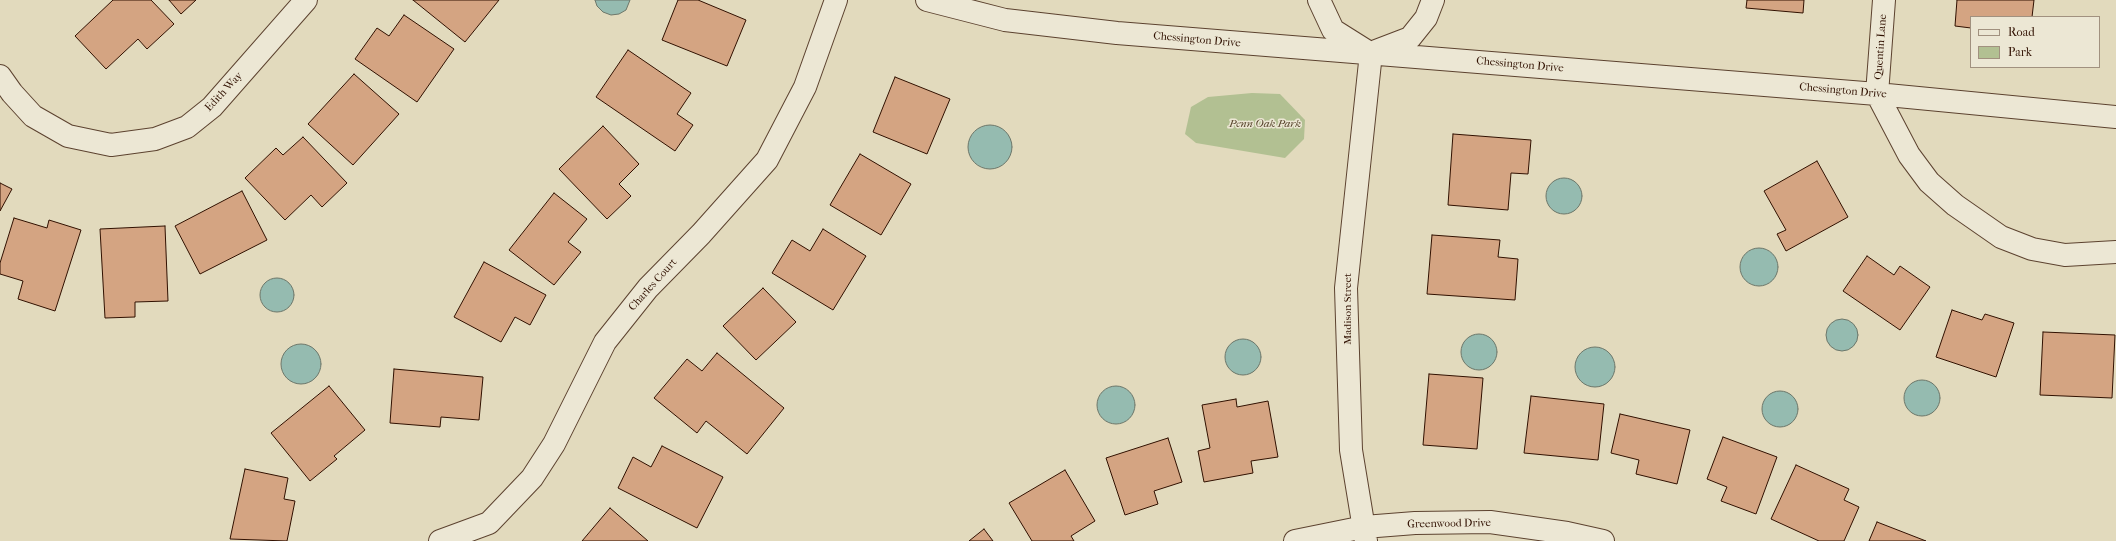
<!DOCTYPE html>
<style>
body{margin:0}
#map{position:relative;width:2116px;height:541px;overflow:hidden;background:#e2dabd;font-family:"IM FELL French Canon",serif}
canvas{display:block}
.legend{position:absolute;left:1970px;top:16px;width:130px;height:52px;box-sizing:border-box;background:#ece7d4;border:1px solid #a1917f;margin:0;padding:5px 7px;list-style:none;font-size:12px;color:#301000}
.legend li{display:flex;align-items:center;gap:8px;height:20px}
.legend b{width:20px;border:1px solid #a1917f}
</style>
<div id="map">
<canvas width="2116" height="541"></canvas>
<ul class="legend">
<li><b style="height:5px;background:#ece7d4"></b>Road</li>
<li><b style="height:11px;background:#b2c092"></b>Park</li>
</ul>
</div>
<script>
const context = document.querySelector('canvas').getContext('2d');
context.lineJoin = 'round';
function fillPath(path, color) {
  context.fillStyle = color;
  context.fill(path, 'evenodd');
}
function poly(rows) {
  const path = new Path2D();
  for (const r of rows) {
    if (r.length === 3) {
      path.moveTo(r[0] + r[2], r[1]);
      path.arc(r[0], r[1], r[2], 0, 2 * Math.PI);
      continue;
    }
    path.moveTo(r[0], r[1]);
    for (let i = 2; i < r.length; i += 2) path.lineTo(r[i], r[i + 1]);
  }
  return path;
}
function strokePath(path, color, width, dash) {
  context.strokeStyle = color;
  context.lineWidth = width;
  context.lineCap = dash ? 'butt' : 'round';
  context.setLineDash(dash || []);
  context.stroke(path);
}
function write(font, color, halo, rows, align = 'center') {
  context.font = font + ' "IM FELL French Canon",serif';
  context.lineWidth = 3;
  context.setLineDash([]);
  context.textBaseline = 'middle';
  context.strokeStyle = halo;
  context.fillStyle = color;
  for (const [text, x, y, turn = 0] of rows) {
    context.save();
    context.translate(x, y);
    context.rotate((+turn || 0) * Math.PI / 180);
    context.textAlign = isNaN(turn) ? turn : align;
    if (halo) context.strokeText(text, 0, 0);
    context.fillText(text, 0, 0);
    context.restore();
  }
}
fillPath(poly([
 [1252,93,1280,94,1305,120,1304,139,1285,158,1196,143,1185,134,1191,107,1208,97]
]), '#b2c092');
const water = poly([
 [595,0,630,0,626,10,619,14,611,15,603,12,597,6,595,0],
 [990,147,22],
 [1564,196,18],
 [1759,267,19],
 [277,295,17],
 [1842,335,16],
 [1479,352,18],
 [1243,357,18],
 [301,364,20],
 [1595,367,20],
 [1922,398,18],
 [1116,405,19],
 [1780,409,18]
]);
fillPath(water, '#95bbb0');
strokePath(water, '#6d776a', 1);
const building = poly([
 [113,0,151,0,174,24,147,49,138,39,106,69,75,36,113,0],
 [169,0,196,0,181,14,169,0],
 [413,0,499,0,465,42,413,0],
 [678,0,698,0,746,20,727,66,662,40,678,0],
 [1747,0,1804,0,1803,13,1746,8,1747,0],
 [1957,0,2034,0,2032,17,1971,17,1971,28,1955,26,1957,0],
 [404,15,454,49,417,102,355,59,377,28,389,36,404,15],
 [628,50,691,93,677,114,693,125,675,151,596,97,628,50],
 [354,74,399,114,353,165,308,124,354,74],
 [895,77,950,99,927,154,873,132,895,77],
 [603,126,639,164,619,184,631,196,607,219,559,169,603,126],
 [1453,134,1531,140,1528,174,1511,173,1508,210,1448,205,1453,134],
 [303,137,347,183,322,207,311,195,285,220,245,178,276,148,283,155,303,137],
 [860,154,911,184,881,235,830,205,860,154],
 [1817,161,1848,217,1786,251,1777,234,1786,230,1764,191,1817,161],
 [0,183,12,189,0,211,0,183],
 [242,191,267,240,200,274,175,226,242,191],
 [554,193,587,219,568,242,581,252,554,285,509,250,554,193],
 [14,218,47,228,49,220,81,230,55,311,18,299,23,281,0,274,0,263,14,218],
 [165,226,168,301,135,302,135,317,105,318,100,229,165,226],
 [823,229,866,256,833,310,772,273,792,240,810,251,823,229],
 [1432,235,1500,240,1498,257,1518,259,1515,300,1427,294,1432,235],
 [1867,256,1894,275,1900,266,1930,287,1900,330,1843,291,1867,256],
 [484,262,546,295,530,325,515,317,501,342,454,317,484,262],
 [763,288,796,322,756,360,723,326,763,288],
 [1952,310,1982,320,1985,314,2014,323,1996,377,1936,357,1952,310],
 [2043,332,2115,335,2112,398,2040,395,2043,332],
 [717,353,784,408,747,454,706,421,697,433,654,398,687,359,702,371,717,353],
 [394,369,483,377,479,420,441,417,440,427,390,423,394,369],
 [1429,374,1483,378,1477,449,1423,445,1429,374],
 [329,386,365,430,334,456,337,459,310,481,271,433,329,386],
 [1531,396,1604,404,1598,460,1524,453,1531,396],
 [1236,399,1237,407,1268,401,1278,457,1251,461,1253,473,1204,482,1198,451,1210,448,1202,405,1236,399],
 [1620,414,1690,430,1677,484,1636,474,1639,460,1611,453,1620,414],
 [1723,437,1777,457,1756,514,1721,501,1727,487,1707,479,1723,437],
 [1168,438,1182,482,1154,491,1158,504,1125,515,1106,458,1168,438],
 [662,446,723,477,697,528,618,488,633,457,651,467,662,446],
 [1796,465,1849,489,1844,500,1859,507,1844,541,1819,541,1771,519,1796,465],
 [245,469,288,478,284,499,295,501,287,541,230,539,245,469],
 [1065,470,1095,521,1071,536,1074,541,1032,541,1009,503,1065,470],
 [610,508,648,541,582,541,610,508],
 [1877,522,1926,541,1869,541,1877,522],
 [984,529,993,541,969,541,984,529]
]);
fillPath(building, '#d4a482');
strokePath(building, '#301000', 1);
const minor = poly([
 [927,0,1005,20,1117,33,1877,94,2116,117],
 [1319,0,1333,30,1368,52],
 [1884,0,1877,94,1909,155,1929,182,1955,205,2001,237,2032,249,2065,255,2116,252],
 [1376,51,1410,38,1426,18,1433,0],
 [0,76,12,93,33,116,68,136,111,145,155,139,187,127,212,107,306,0],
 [440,541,489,523,532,478,554,444,605,342,648,288,701,234,767,160,805,87,836,0],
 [1295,541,1364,527,1415,523,1490,522,1567,533,1603,541],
 [1366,541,1351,450,1346,288,1371,53]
]);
strokePath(minor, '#5c422f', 24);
strokePath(minor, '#ece7d4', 22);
write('11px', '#301000', '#ece7d4', [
 ["Chessington Drive",1197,40,5],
 ["Quentin Lane",1881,47,-86],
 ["Chessington Drive",1520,65,5],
 ["Chessington Drive",1843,91,5],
 ["Edith Way",224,92,-47],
 ["Charles Court",653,285,-48],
 ["Madison Street",1348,309,-90],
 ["Greenwood Drive",1449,524,-1]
]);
write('italic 11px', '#57452c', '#ece7d4', [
 ["Penn Oak Park",1265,124]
]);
</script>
